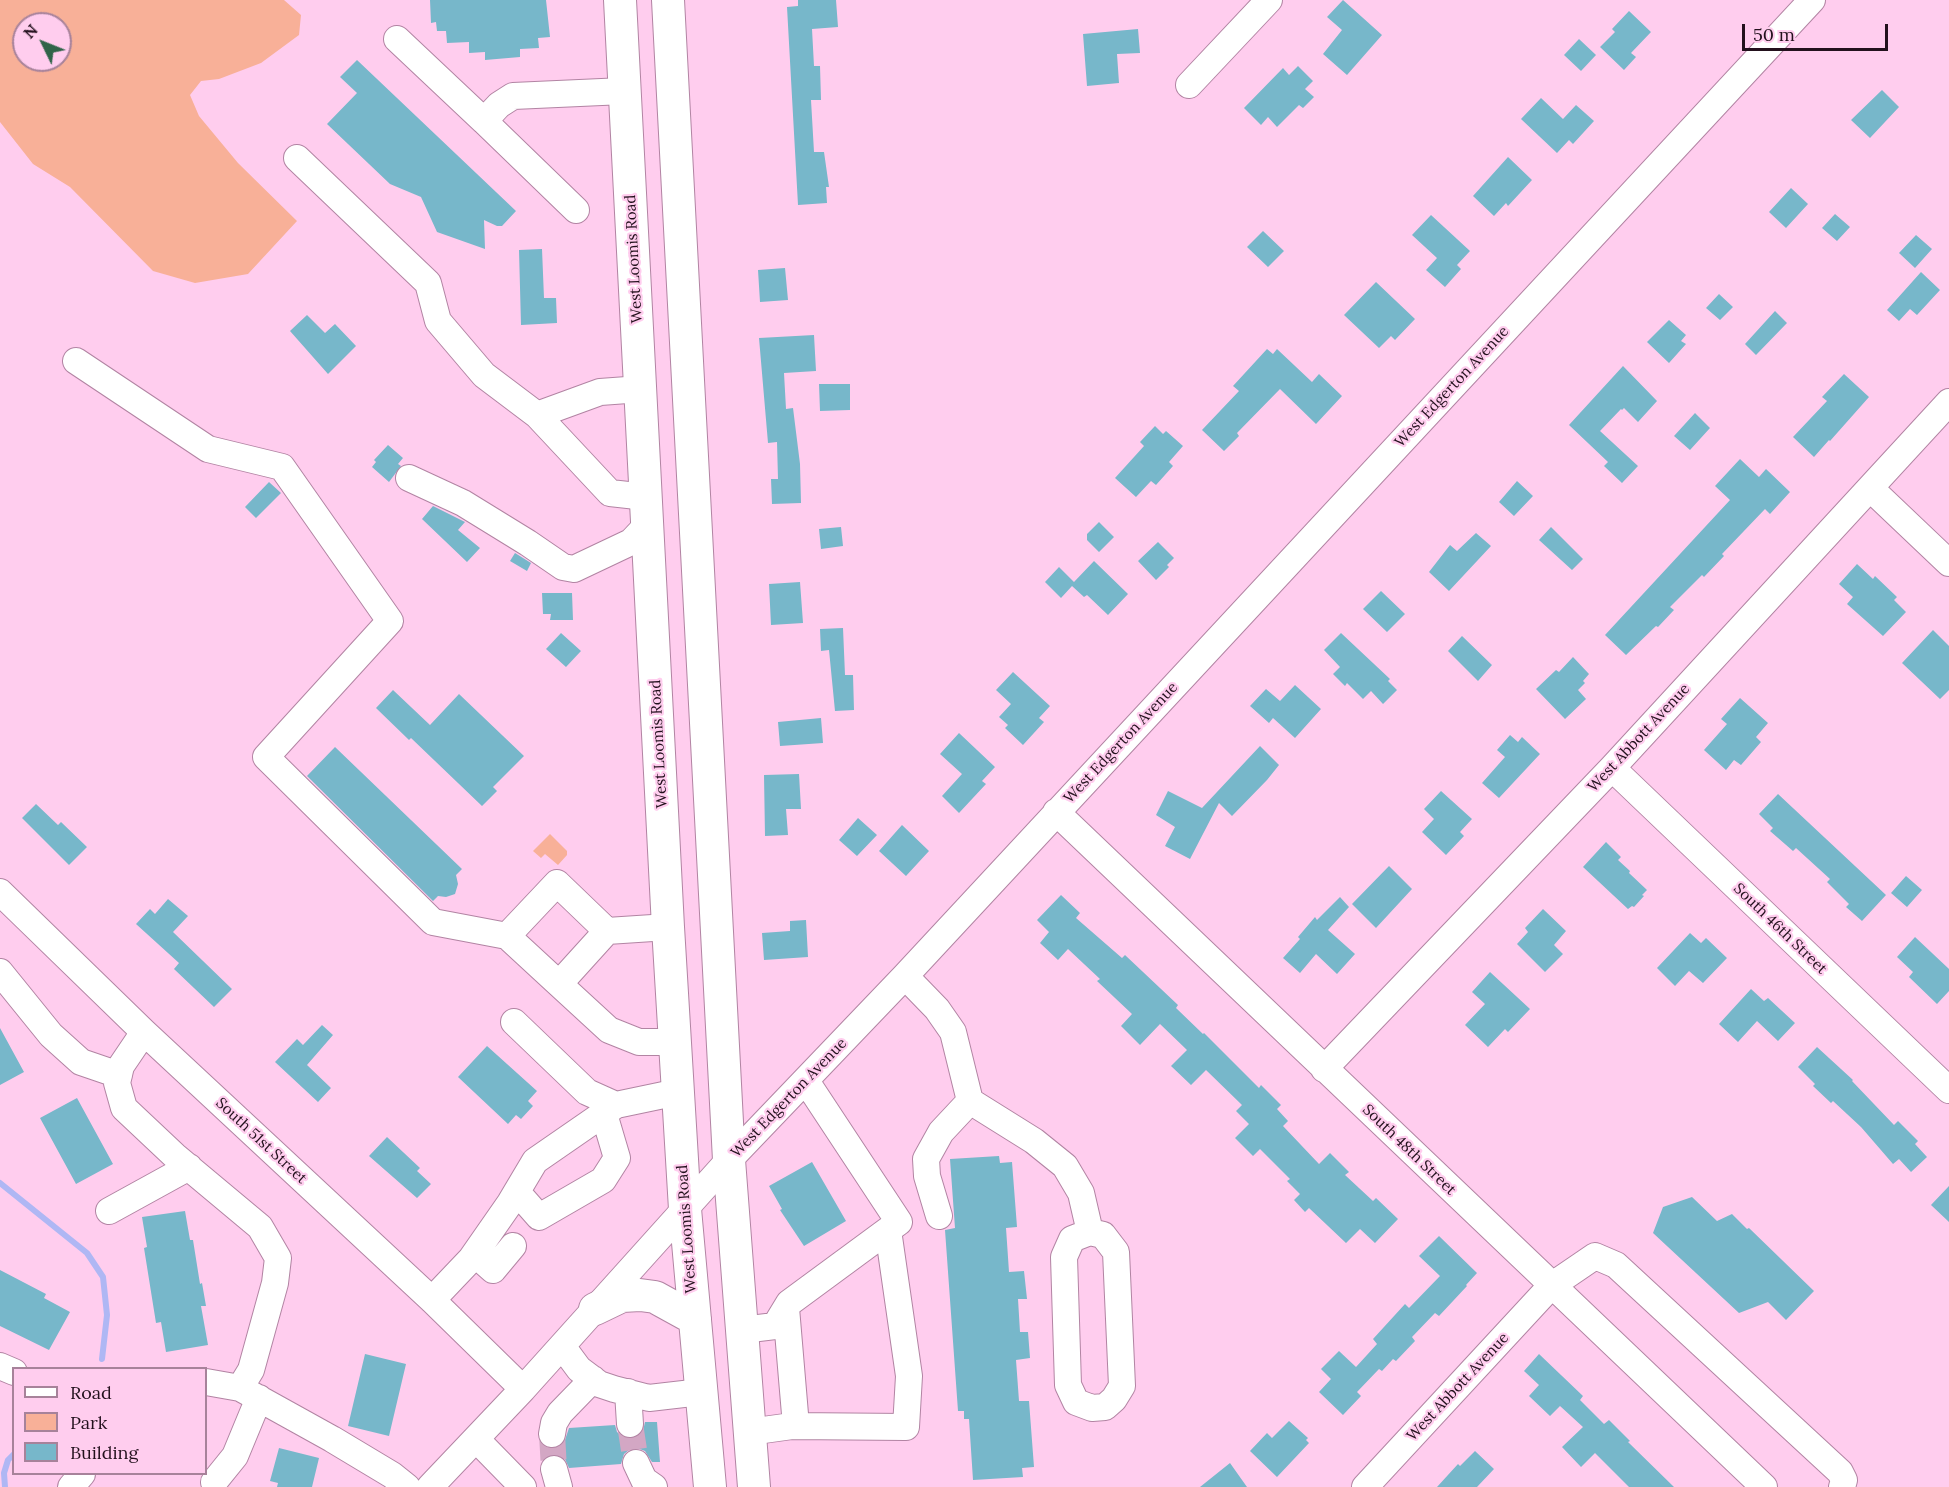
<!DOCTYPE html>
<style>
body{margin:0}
#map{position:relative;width:1949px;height:1487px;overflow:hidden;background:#ffcdee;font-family:Lora,serif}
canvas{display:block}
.legend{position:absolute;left:12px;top:1367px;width:195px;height:108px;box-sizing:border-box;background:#ffcdee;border:2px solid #a7829a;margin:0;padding:8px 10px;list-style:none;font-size:18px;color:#23111d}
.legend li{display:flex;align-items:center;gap:12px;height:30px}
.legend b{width:30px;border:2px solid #a7829a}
.north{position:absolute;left:12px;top:12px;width:60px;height:60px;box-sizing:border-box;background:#ffcdee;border:2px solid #a7829a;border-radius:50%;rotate:313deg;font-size:16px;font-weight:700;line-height:24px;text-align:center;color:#23111d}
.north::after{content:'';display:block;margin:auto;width:21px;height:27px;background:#306449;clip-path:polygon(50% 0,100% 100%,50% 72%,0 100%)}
.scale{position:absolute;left:1742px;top:24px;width:146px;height:27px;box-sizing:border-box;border:3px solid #23111d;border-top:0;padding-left:8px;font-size:18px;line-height:21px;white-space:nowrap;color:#23111d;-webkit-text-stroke:4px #ffcdee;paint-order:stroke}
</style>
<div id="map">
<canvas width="1949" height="1487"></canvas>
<ul class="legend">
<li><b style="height:8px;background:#fff"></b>Road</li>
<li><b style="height:16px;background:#f8b098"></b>Park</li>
<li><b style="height:16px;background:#77b7ca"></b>Building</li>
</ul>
<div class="north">N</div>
<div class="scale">50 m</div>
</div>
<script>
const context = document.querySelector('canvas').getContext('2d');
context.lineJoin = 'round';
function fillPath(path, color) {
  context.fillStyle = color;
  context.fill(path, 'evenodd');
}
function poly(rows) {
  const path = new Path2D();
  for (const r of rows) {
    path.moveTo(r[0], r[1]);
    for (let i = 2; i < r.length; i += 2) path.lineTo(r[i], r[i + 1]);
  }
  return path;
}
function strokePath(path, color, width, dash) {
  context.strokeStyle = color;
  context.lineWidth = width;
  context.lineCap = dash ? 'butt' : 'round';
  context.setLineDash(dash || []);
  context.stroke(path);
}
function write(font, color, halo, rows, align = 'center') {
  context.font = font + ' Lora,serif';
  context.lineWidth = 4.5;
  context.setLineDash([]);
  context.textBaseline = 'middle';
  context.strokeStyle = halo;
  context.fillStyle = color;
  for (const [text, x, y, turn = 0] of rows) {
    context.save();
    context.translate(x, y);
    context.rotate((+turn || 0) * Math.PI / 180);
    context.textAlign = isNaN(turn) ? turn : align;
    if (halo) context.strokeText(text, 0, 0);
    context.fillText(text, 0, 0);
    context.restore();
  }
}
fillPath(poly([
 [0,0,284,0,301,15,299,35,261,63,219,79,201,81,190,95,199,116,238,163,297,221,248,274,195,283,153,271,70,187,33,164,0,122],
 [24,24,60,24,60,60,24,60],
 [550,834,567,851,567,855,558,865,545,854,541,858,533,851]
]), '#f8b098');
strokePath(poly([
 [0,1183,87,1253,103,1277,107,1315,102,1359],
 [5,1487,4,1473,8,1460,14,1454]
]), '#afb7f4', 6);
fillPath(poly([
 [430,0,546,0,550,37,538,38,539,48,520,49,520,57,485,60,485,52,469,53,469,42,447,43,446,31,437,31,436,22,431,23],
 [798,0,836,0,838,27,812,29,814,66,820,66,821,100,811,100,814,152,824,152,829,187,826,187,827,203,798,205,787,7,798,6],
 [1343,0,1382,35,1347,75,1323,54,1342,30,1327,17],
 [1629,11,1651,32,1631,53,1636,57,1624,70,1600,47,1615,32,1612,29],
 [1138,29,1140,53,1117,54,1119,83,1087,86,1083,34],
 [1579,39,1596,55,1581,71,1564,55],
 [357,60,516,211,502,226,497,226,484,220,485,249,437,232,421,197,390,184,327,124,357,93,340,77],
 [1298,66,1313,81,1305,89,1314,97,1303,108,1299,105,1277,127,1268,117,1261,125,1244,108,1283,68,1289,75],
 [1882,90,1899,107,1870,138,1851,120],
 [1541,98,1563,119,1576,105,1594,121,1573,144,1569,140,1557,153,1521,119],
 [1508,157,1532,180,1508,206,1506,203,1494,216,1473,196],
 [1791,188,1808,204,1786,228,1769,212],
 [1835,214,1850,227,1837,241,1822,228],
 [1431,215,1470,251,1457,265,1461,269,1445,287,1426,270,1437,258,1412,235],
 [1263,231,1284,251,1268,267,1247,247],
 [1916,235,1932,249,1915,268,1899,253],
 [542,249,544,298,556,298,557,323,521,325,519,250],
 [785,268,788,300,760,302,758,270],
 [1921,272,1940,290,1917,315,1910,309,1899,321,1887,310],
 [1376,282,1415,319,1395,340,1391,336,1379,348,1344,315],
 [1719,294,1733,307,1720,320,1706,308],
 [1775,311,1787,323,1756,355,1745,344],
 [307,315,325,333,335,324,356,346,328,374,290,331],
 [1669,320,1686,335,1681,341,1686,344,1669,363,1647,342],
 [814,335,816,371,784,373,786,409,793,408,800,464,801,503,772,504,771,479,778,479,777,442,768,443,759,338],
 [1267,349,1273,354,1277,349,1312,382,1319,374,1342,396,1316,424,1280,389,1237,433,1239,436,1224,451,1202,430,1239,391,1233,386],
 [1623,366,1657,401,1638,422,1624,408,1622,410,1621,409,1600,431,1638,466,1622,483,1604,466,1608,462,1569,425],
 [1844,374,1869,397,1830,441,1829,440,1814,457,1793,437,1827,401,1822,397],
 [819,384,850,384,850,410,820,411],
 [1695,413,1710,428,1690,450,1674,436],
 [1155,426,1163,434,1166,431,1183,446,1169,462,1173,466,1156,485,1151,481,1136,497,1115,478,1144,446,1140,442],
 [388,445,403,458,398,464,401,466,389,482,372,467,376,462,374,460],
 [1740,459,1759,477,1766,469,1790,492,1770,514,1765,509,1722,554,1724,556,1704,577,1702,575,1670,607,1674,610,1658,627,1656,626,1626,655,1605,635,1730,500,1715,486],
 [1517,481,1533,496,1514,516,1499,502],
 [269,482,281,493,256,518,245,507],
 [433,506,465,522,458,530,480,548,467,562,422,519],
 [1099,522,1114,537,1099,552,1087,540,1087,534],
 [841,527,843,546,821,549,819,529],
 [1551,527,1583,559,1572,570,1539,540],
 [1476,533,1491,546,1449,591,1429,572,1450,545,1457,551],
 [1158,542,1174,558,1167,565,1169,567,1156,580,1138,561],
 [515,553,531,563,527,571,510,561],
 [1094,561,1128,594,1108,615,1087,595,1084,597,1072,586,1061,598,1045,582,1059,567,1074,582],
 [1857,564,1873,579,1875,576,1897,597,1894,600,1906,612,1883,636,1847,604,1853,597,1839,584],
 [800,582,803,623,771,625,769,584],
 [1381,591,1405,614,1387,632,1363,609],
 [542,593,572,593,573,620,550,620,551,614,543,614],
 [843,628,845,675,853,675,854,710,835,711,829,650,821,651,820,629],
 [1933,630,1949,646,1949,690,1940,699,1902,663],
 [561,633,581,651,566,667,546,649],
 [1341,633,1390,679,1388,681,1397,690,1383,704,1371,691,1363,699,1347,683,1345,686,1333,674,1340,667,1324,650],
 [1462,636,1492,665,1478,681,1448,651],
 [1573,657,1589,674,1583,681,1585,683,1578,690,1586,699,1565,719,1536,689,1556,670,1559,672],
 [1013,672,1050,706,1039,718,1044,722,1023,745,1005,728,1008,725,999,717,1011,704,996,690],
 [1295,685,1321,709,1295,738,1273,718,1269,723,1250,706,1266,689,1280,701],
 [393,690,430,725,459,694,524,756,493,787,497,791,482,806,411,738,409,740,376,708],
 [1740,698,1768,723,1756,737,1761,742,1741,765,1734,760,1726,770,1704,750,1727,724,1721,719],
 [821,718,823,743,780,746,778,722],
 [959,733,995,767,982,781,986,784,959,813,942,796,962,774,940,754],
 [1510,735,1518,742,1522,737,1540,754,1499,798,1482,783,1505,757,1497,750],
 [1260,746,1279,765,1267,780,1232,816,1219,803,1190,859,1165,846,1175,827,1156,815,1168,791,1202,808],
 [335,747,462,869,456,875,458,884,455,894,446,897,438,896,433,901,307,776],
 [799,774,801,809,786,809,788,835,765,836,764,775],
 [1441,791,1472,819,1460,832,1464,836,1446,855,1422,832,1434,819,1424,809],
 [1778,794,1886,895,1862,921,1846,907,1849,904,1827,882,1830,879,1796,848,1793,851,1770,831,1773,828,1759,814],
 [36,804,58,825,61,822,87,847,69,865,22,818],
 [858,818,877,835,857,856,839,840],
 [902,825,929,851,906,876,879,851],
 [1606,842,1621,857,1618,860,1630,871,1629,873,1647,890,1642,895,1644,896,1634,907,1632,906,1628,909,1583,867],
 [1389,866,1412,889,1376,928,1352,904],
 [1906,876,1922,890,1907,907,1891,893],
 [1061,895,1080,913,1076,918,1122,958,1125,955,1178,1005,1176,1008,1203,1034,1204,1033,1259,1088,1261,1085,1281,1105,1277,1109,1288,1121,1283,1126,1319,1164,1330,1153,1349,1172,1345,1175,1373,1201,1376,1198,1398,1219,1375,1243,1360,1229,1346,1243,1309,1208,1305,1212,1294,1200,1300,1194,1287,1181,1290,1179,1260,1149,1253,1156,1235,1138,1249,1124,1236,1111,1242,1105,1206,1070,1191,1085,1171,1066,1187,1050,1160,1024,1140,1045,1121,1026,1132,1014,1097,981,1100,979,1068,949,1058,960,1040,943,1049,932,1037,920],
 [1340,897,1349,907,1328,930,1355,954,1337,974,1316,954,1300,973,1283,958,1300,939,1298,937,1315,917,1317,920],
 [168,899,188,916,173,932,232,989,214,1007,174,969,179,963,136,924,150,909,155,914],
 [1543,909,1566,931,1554,945,1563,954,1545,972,1517,944,1528,932,1525,928],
 [806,920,808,957,764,960,762,933,790,931,790,921],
 [1690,933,1701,943,1706,938,1727,958,1703,983,1689,971,1675,986,1657,968],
 [1915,937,1949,969,1949,991,1937,1004,1909,977,1913,972,1897,957],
 [1490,972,1530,1009,1508,1032,1505,1029,1488,1047,1465,1025,1485,1004,1472,992],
 [1751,989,1764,1001,1768,998,1795,1023,1778,1041,1757,1021,1738,1042,1719,1024],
 [322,1025,333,1035,307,1065,331,1088,318,1102,275,1062,297,1039,303,1045],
 [0,1028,24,1072,0,1085],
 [487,1046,537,1091,528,1101,533,1106,521,1119,516,1115,508,1124,458,1077],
 [1817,1047,1853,1080,1852,1081,1894,1125,1898,1121,1918,1141,1915,1144,1927,1157,1911,1172,1899,1159,1893,1164,1861,1127,1833,1101,1831,1103,1813,1086,1815,1084,1798,1067],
 [77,1098,113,1164,76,1184,40,1118],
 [387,1137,420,1168,417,1171,431,1184,417,1198,369,1156],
 [999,1156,1000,1163,1012,1162,1017,1227,1006,1228,1009,1272,1024,1271,1027,1299,1018,1299,1020,1332,1028,1332,1030,1358,1016,1360,1019,1401,1029,1401,1034,1467,1022,1468,1023,1477,973,1480,969,1419,964,1419,964,1411,958,1411,945,1230,955,1228,950,1159],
 [812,1162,846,1221,804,1246,780,1210,782,1209,769,1186],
 [1949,1186,1949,1222,1931,1205],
 [1692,1197,1717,1221,1732,1214,1747,1229,1749,1228,1814,1291,1786,1320,1768,1302,1739,1313,1653,1233,1663,1207],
 [185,1211,190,1240,193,1240,200,1284,202,1283,206,1306,201,1306,208,1345,166,1352,161,1322,156,1323,144,1248,147,1247,142,1217],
 [1439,1236,1477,1273,1466,1285,1467,1286,1439,1316,1435,1313,1412,1337,1415,1341,1396,1361,1393,1359,1382,1371,1379,1369,1357,1392,1361,1396,1343,1415,1319,1392,1331,1379,1321,1369,1339,1351,1356,1367,1377,1344,1373,1339,1405,1304,1409,1308,1440,1276,1419,1256],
 [0,1270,46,1294,44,1298,70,1312,49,1350,0,1326],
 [365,1354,406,1364,389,1436,348,1426],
 [1539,1354,1583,1396,1580,1400,1604,1424,1609,1420,1630,1441,1628,1442,1674,1487,1629,1487,1595,1453,1581,1467,1562,1447,1583,1427,1560,1406,1550,1416,1529,1396,1539,1385,1524,1371],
 [1289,1421,1308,1438,1306,1440,1309,1443,1277,1477,1250,1451,1267,1433,1272,1438],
 [645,1422,657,1422,660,1462,652,1462,645,1451,637,1448,629,1450,624,1454,621,1464,569,1468,565,1459,558,1455,549,1455,542,1460,541,1444,549,1449,558,1448,564,1443,569,1428,615,1425,617,1432,623,1437,632,1439,639,1436,643,1431],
 [279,1448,319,1458,312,1487,277,1487,278,1483,270,1481],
 [1475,1451,1494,1469,1477,1487,1437,1487,1458,1464,1460,1466],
 [1230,1463,1247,1487,1200,1487]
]), '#77b7ca');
strokePath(poly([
 [630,1424,636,1463],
 [552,1434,554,1469]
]), '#d3a7c4', 26, [26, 13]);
const minor = poly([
 [397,39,484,121,499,105,513,96,624,91],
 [1189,85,1269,0],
 [484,121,576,210],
 [297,158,428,283,438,321,484,375,537,415,610,493,646,497],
 [76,361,208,449,282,467,390,621,266,757,433,922,507,936,557,883,607,931],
 [537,415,600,392,641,389],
 [409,478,463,503,528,543,563,567,574,569,631,542,648,524],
 [1870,488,1949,563],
 [1612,768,1949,1090],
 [1056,812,1764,1487],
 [0,892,144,1032,432,1300,523,1389],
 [668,927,607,931,559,984,609,1030,639,1042,676,1042],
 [507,936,559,984],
 [0,972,51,1035,81,1062,119,1075],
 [905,976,937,1009,953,1032,970,1101,1034,1141,1065,1166,1081,1193,1090,1232,1072,1239,1064,1257,1068,1385,1076,1402,1092,1408,1105,1407,1114,1399,1122,1386,1116,1252,1103,1235,1090,1232],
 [514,1022,587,1092,616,1105],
 [144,1032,121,1066,117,1083,124,1108,175,1156,260,1227,278,1258,275,1283,251,1370,240,1388],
 [1324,1069,1612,768,1949,402],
 [517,1192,539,1217,603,1180,617,1158,604,1114],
 [109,1211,189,1167],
 [939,1216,927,1176,926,1159,941,1132,970,1101],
 [475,1254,493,1270,513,1246],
 [432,1300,471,1259,510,1203,535,1161,616,1105,678,1092],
 [786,1308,796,1426],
 [742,1330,775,1326,789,1303,899,1222,806,1081],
 [562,1346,579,1369,599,1384,614,1389,649,1398,701,1392],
 [0,1366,14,1372],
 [206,1382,240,1388,332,1439,392,1475,407,1487],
 [628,1392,630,1424],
 [749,1432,792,1426,906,1427,909,1376,888,1230],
 [552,1434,554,1423,560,1413,593,1379],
 [476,1439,523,1487],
 [636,1463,644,1480,654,1487],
 [554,1469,559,1487],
 [214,1482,235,1456,259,1398],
 [71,1487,82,1474],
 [430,1487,523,1389,729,1160,905,976,1812,0],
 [1365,1487,1551,1286,1595,1256,1616,1265,1840,1472,1844,1480,1842,1487]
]);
const major = poly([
 [620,0,668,927,685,1209,710,1487],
 [668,0,729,1160,754,1487],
 [595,1309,622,1296,640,1295,655,1297,695,1319]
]);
strokePath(minor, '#b284a3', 28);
strokePath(major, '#b284a3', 34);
strokePath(minor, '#fff', 26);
strokePath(major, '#fff', 32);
write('15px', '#23111d', '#ffcdee', [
 ["West Loomis Road",634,259,-93],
 ["West Edgerton Avenue",1452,387,-47],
 ["West Abbott Avenue",1639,738,-47],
 ["West Edgerton Avenue",1121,743,-47],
 ["West Loomis Road",659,744,-93],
 ["South 46th Street",1780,929,44],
 ["West Edgerton Avenue",789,1098,-46],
 ["South 51st Street",261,1141,43],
 ["South 48th Street",1409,1150,44],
 ["West Loomis Road",687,1229,-94],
 ["West Abbott Avenue",1458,1387,-47]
]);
</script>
